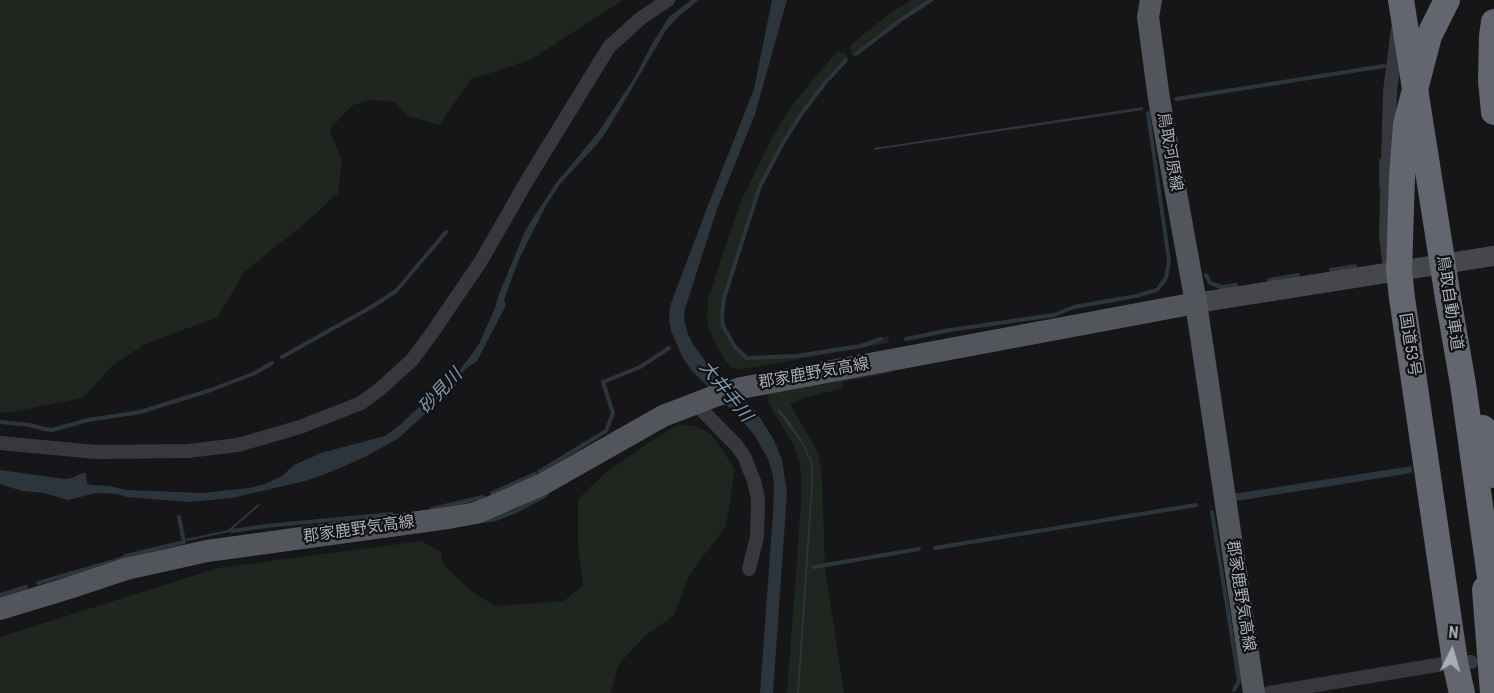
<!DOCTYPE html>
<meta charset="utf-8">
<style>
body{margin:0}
#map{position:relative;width:1494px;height:693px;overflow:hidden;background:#161618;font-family:"Roboto Condensed",sans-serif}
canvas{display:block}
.north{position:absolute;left:1422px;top:621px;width:60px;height:60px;-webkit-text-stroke:4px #111113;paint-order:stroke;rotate:5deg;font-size:16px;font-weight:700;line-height:24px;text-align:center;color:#a8adb8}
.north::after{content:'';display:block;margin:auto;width:21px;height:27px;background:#a8adb8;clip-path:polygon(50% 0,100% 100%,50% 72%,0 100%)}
</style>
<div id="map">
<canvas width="1494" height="693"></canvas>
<div class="north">N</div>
</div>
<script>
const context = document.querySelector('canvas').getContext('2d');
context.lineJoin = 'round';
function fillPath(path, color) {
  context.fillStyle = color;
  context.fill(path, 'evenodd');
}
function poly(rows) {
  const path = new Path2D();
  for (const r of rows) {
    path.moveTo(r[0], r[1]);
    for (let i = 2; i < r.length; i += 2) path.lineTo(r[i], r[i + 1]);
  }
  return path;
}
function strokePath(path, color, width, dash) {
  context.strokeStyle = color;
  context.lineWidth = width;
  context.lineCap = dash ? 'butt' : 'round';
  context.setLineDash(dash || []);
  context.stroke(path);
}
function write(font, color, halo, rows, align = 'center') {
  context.font = font + ' "Roboto Condensed","Noto Sans JP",sans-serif';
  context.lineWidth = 4.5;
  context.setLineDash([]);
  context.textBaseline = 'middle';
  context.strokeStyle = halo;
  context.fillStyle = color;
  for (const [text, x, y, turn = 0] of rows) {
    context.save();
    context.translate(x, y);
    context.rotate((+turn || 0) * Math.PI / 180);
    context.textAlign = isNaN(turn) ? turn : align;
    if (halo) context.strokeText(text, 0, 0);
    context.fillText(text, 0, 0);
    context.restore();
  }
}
fillPath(poly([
 [0,0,623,0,530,60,471,79,439,125,408,116,394,102,371,100,353,105,329,130,342,160,338,193,309,220,244,272,218,317,145,344,113,365,83,398,11,412,0,413],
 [912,0,929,0,901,18,852,56,850,48,853,43,889,14],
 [837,52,839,52,845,53,847,58,824,83,801,113,783,141,760,185,723,298,720,318,722,327,735,350,748,360,797,357,862,346,889,336,888,343,756,367,741,369,735,369,730,367,716,345,709,330,707,322,708,300,716,274,740,203,771,140,788,111,810,83],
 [892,370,889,373,842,382,843,388,797,400,797,402,790,404,818,452,822,475,825,568,844,693,787,693,801,504,801,473,799,461,793,444,771,408,768,402,768,396,772,390],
 [679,424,694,426,711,434,735,469,726,526,689,575,674,615,644,637,619,664,611,693,0,693,0,637,218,568,422,541,441,552,443,564,456,577,473,592,495,606,564,601,583,585,578,546,578,499,604,474,654,439]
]), '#1e261f');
fillPath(poly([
 [691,0,699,0,679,16,666,30,608,129,598,143,560,184,547,204,519,259,504,300,506,304,505,307,477,361,464,370,457,384,399,438,365,457,328,473,305,481,232,498,189,502,127,497,117,494,96,493,68,500,44,493,22,491,0,484,0,470,65,479,72,478,82,473,86,473,87,483,90,485,109,486,127,490,203,493,249,488,265,484,282,476,294,465,321,453,385,436,400,425,412,413,447,386,472,354,479,344,495,308,499,294,526,229,556,183,597,134,635,77,652,44,669,17],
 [772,0,787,0,755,114,717,209,685,309,684,319,688,334,693,344,711,369,726,385,742,397,757,413,774,440,782,460,787,493,773,693,760,693,773,513,774,488,773,476,768,459,755,436,741,419,692,371,683,358,671,331,669,320,670,306,707,208,754,89],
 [1143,107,1143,110,874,150,874,148],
 [779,409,788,419,805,446,813,464,813,486,799,693,797,693,811,486,811,464,804,447,777,410],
 [1412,466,1412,473,1236,501,1233,494],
 [258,504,260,505,229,532,187,541,186,539,228,530]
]), '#2c353c');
strokePath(poly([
 [856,54,902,19,931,0],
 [846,60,825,83,802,113,784,141,760,186,724,298,722,316,723,326,735,347,747,358,796,356,861,346,881,339],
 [1176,99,1384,66],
 [1381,186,1381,160],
 [1331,270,1355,266],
 [1206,275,1210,283,1221,287,1236,285],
 [1269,280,1298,275],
 [906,339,950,330,1054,315,1074,307,1136,296,1157,290,1166,278,1169,261,1148,113],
 [282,357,373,306,396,291,446,232],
 [0,422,30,425,44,429,52,430,88,420,140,412,211,390,255,373,272,363],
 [539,472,606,431,613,413,603,382,640,367,669,348],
 [492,493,535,474],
 [432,509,483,497],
 [1212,512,1239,681,1234,690],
 [484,521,496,519,516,511,546,495,548,490],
 [232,531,266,526,392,514],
 [935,548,1196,505],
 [814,567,919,549],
 [38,583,121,559,126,556,184,542,179,517],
 [0,595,26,587]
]), '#2c353c', 4);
strokePath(poly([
 [1389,261,1386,234,1390,92,1398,29],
 [695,403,737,446,744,456,754,481,758,499,757,537,749,569],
 [0,443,96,452,188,451,238,445,300,427,361,403,380,389,412,360,432,333,481,261,528,179,609,47,641,18,668,0],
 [1269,693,1455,662,1471,662]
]), '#37383d', 14);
strokePath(poly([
 [1196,303,1494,256]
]), '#45474d', 20);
strokePath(poly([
 [1151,0,1148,17,1159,99,1196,303,1254,693],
 [0,609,69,588,126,569,207,551,448,518,476,513,498,504,543,484,663,416,715,396,741,388,1196,303]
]), '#53555c', 22);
strokePath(poly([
 [1447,0,1429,36,1406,124,1402,178,1399,271,1402,298,1455,662,1462,693],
 [1494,22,1492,36,1491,81,1494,112],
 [1448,298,1463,384,1494,606],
 [1483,428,1494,475],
 [1485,589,1493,693]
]), '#63666e', 26);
strokePath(poly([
 [1401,0,1448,298]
]), '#63666e', 26);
write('16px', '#a8adb8', '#111113', [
 ["鳥取河原線",1169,152,80],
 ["鳥取自動車道",1449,303,81],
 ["国道53号",1409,345,81],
 ["郡家鹿野気高線",814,374,-10],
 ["郡家鹿野気高線",359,530,-8],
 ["郡家鹿野気高線",1240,596,81]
]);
write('italic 18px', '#7f9bb3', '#111113', [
 ["砂見川",441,392,-47],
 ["大井手川",725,392,51]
]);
</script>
